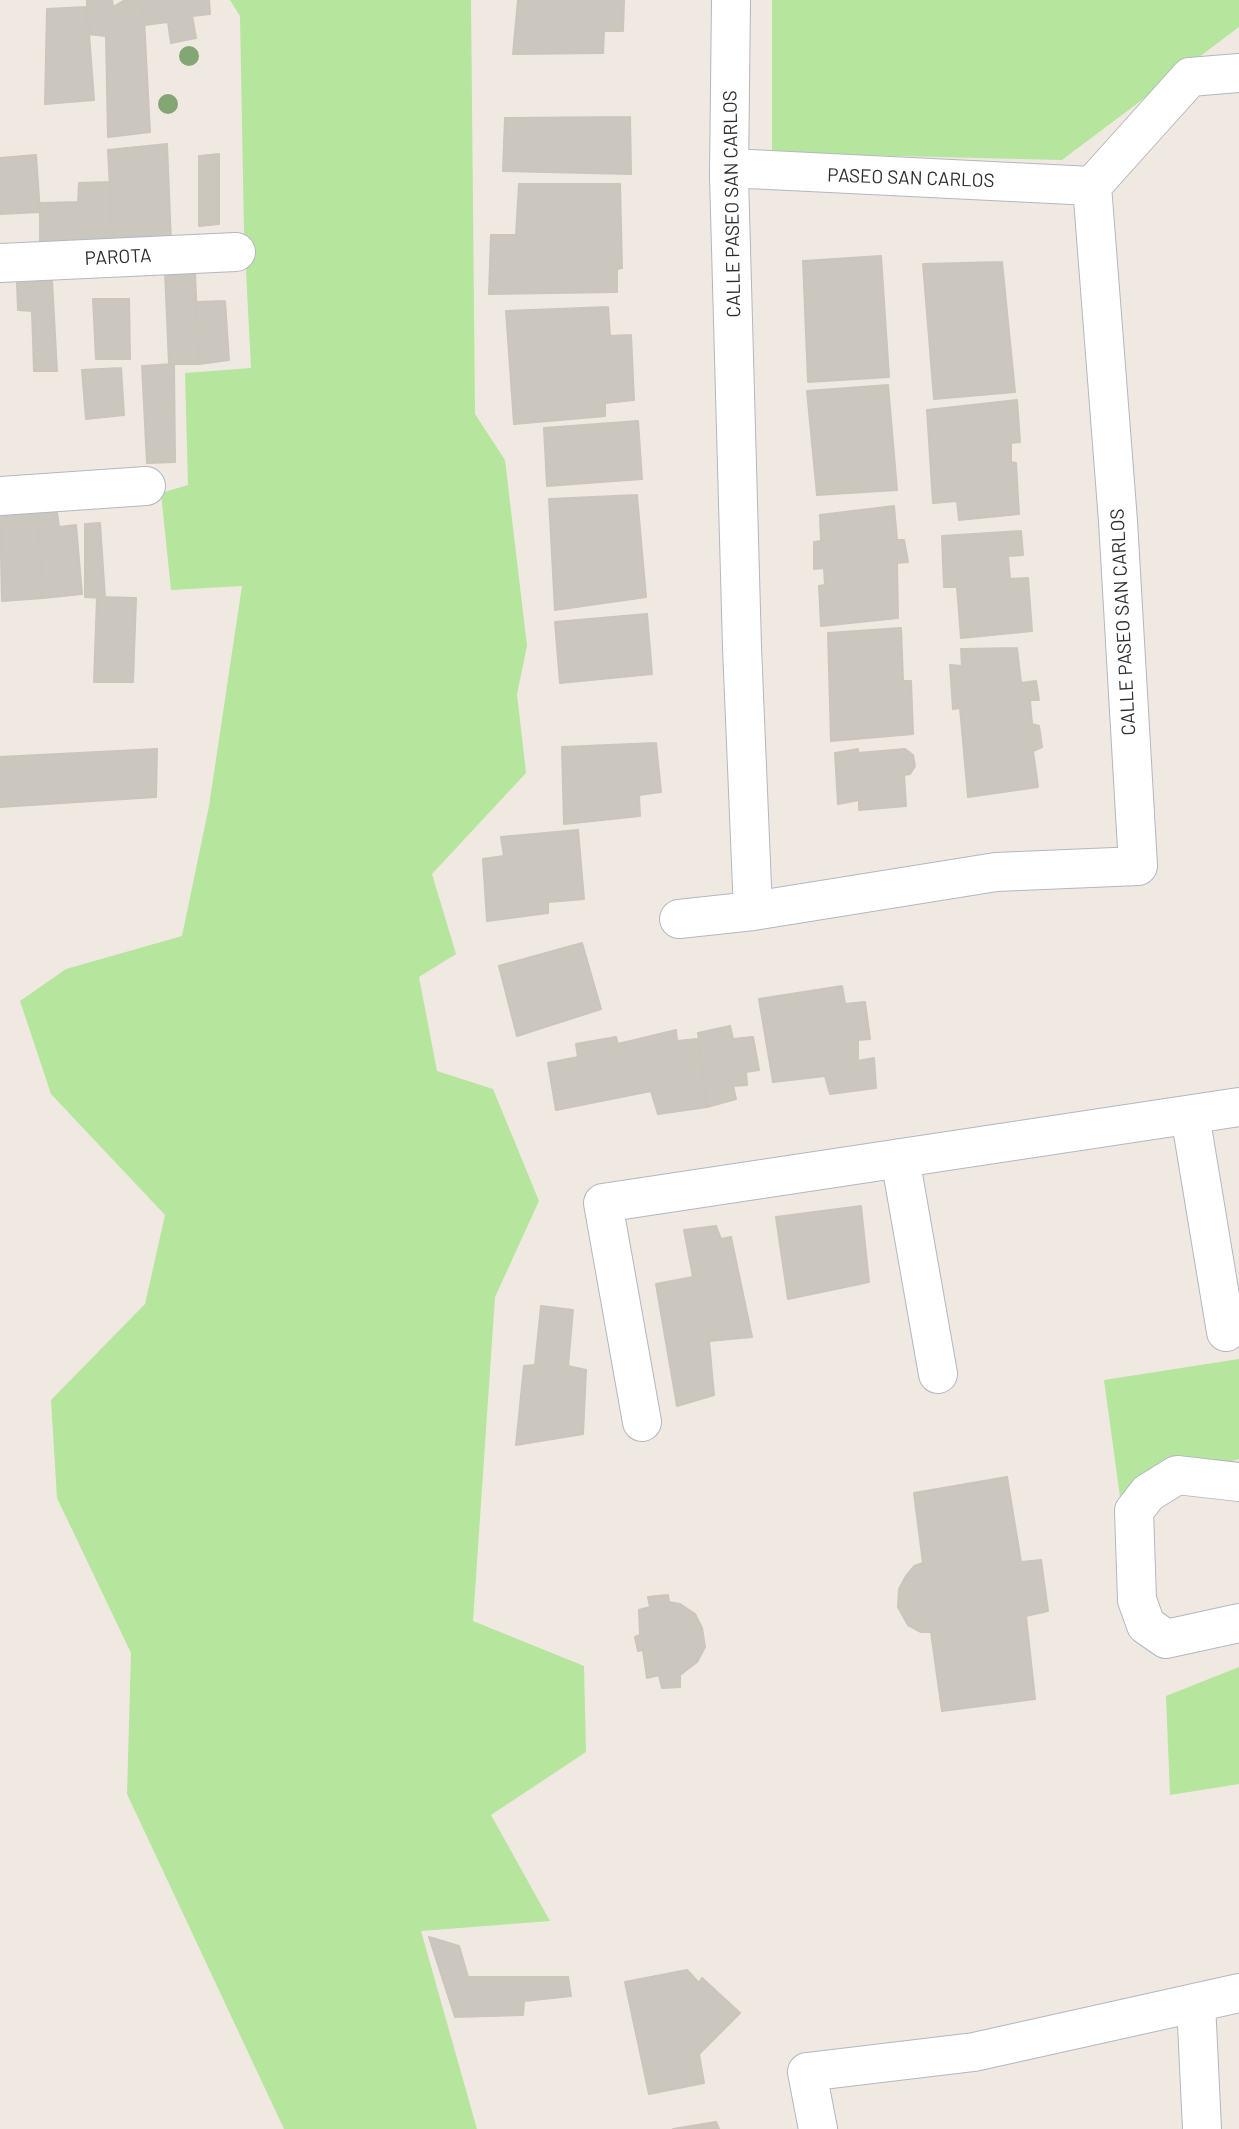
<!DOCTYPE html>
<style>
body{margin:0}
canvas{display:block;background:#efe9e1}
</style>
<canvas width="1239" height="2129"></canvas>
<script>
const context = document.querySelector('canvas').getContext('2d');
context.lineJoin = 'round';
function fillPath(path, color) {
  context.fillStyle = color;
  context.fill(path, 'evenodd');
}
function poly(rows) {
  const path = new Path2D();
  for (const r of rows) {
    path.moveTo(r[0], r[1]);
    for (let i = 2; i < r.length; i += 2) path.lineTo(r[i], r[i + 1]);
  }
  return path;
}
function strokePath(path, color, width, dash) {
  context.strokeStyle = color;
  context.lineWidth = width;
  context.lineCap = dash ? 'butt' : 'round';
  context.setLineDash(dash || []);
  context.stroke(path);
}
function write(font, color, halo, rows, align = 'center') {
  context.font = font + ' Barlow,sans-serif';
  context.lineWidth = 6;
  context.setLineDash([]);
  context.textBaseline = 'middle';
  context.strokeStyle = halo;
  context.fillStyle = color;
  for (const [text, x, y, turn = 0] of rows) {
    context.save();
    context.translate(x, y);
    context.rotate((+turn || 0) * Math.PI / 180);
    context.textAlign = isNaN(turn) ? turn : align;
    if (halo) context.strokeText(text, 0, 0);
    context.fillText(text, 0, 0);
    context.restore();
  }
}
fillPath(poly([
 [230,0,471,0,475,414,505,460,527,646,517,694,526,773,432,874,456,954,419,977,437,1071,493,1089,539,1201,495,1297,473,1621,584,1666,586,1752,491,1815,550,1921,421,1931,477,2129,284,2129,127,1794,131,1653,57,1498,51,1400,145,1304,165,1215,51,1094,20,1001,66,969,182,936,209,806,242,586,171,590,161,493,188,485,185,373,251,368,244,232,240,16],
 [772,0,1239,0,1239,27,1062,160,772,153],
 [1239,1359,1239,1459,1120,1497,1104,1380],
 [1239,1667,1239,1784,1170,1795,1166,1696]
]), '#b6e59e');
const building = poly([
 [87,0,112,0,113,7,125,0,143,0,150,132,108,137,106,36,88,34,87,0],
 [143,0,209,0,210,14,192,16,196,38,171,43,168,22,144,25,143,0],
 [518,0,624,0,623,31,604,31,603,53,513,54,518,0],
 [87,7,94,100,45,104,47,9,87,7],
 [630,117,631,174,503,171,505,118,630,117],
 [167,144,171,243,113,246,108,150,167,144],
 [219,154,219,224,199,226,199,156,219,154],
 [36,155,40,212,0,214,0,158,36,155],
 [110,182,113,246,40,251,40,203,78,202,79,183,110,182],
 [519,184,620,184,622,268,617,269,617,292,489,294,491,235,516,235,519,184],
 [881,256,889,377,808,382,803,261,881,256],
 [1002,262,1015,392,934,399,923,264,1002,262],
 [165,272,195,273,199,364,169,364,165,272],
 [52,281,57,371,34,371,32,311,18,310,17,283,52,281],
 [93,299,129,299,130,359,96,359,93,299],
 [225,301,229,360,199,364,196,302,225,301],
 [608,307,610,336,631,335,634,400,605,403,605,416,514,424,506,311,608,307],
 [174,364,175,462,147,463,142,366,174,364],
 [121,368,124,415,86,419,82,370,121,368],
 [888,385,897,490,817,495,807,391,888,385],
 [1017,400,1020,442,1011,443,1011,462,1016,463,1019,514,959,520,957,501,933,503,927,410,1017,400],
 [638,421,642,479,547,486,544,428,638,421],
 [637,495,646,597,555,610,549,499,637,495],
 [56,505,59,527,76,525,82,594,43,598,37,507,56,505],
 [894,506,897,540,904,540,908,562,897,563,898,618,821,626,819,586,825,585,824,568,814,569,814,542,821,541,820,515,894,506],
 [37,507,43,598,2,601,0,510,37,507],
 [100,523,105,598,85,597,85,524,100,523],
 [1021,531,1023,555,1008,556,1010,579,1028,578,1032,631,961,638,957,587,944,587,942,536,1021,531],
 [97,597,136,598,133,682,94,682,97,597],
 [647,614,652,674,560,683,555,622,647,614],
 [901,628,903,681,911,681,913,734,831,741,828,633,901,628],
 [1017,648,1021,683,1036,681,1039,700,1030,700,1032,724,1039,726,1042,747,1033,751,1038,787,968,797,960,708,953,709,950,665,962,666,961,649,1017,648],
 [656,743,661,792,639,795,640,816,564,824,562,747,656,743],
 [157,749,156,797,0,807,0,757,157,749],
 [858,749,858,753,905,749,913,755,915,766,910,774,904,775,906,806,859,810,859,800,838,804,835,753,858,749],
 [578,830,584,899,548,902,548,913,487,921,483,859,504,856,501,837,578,830],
 [582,943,601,1009,517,1036,499,966,582,943],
 [842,986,845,1004,865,1002,870,1039,858,1040,858,1061,874,1058,876,1088,830,1094,825,1076,773,1082,759,999,842,986],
 [730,1026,733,1039,753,1037,759,1070,746,1072,747,1085,733,1086,736,1099,707,1107,698,1033,730,1026],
 [676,1030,677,1041,698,1039,707,1107,658,1114,651,1091,556,1110,548,1063,578,1057,576,1044,616,1037,618,1044,676,1030],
 [861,1206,869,1282,788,1299,776,1217,861,1206],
 [716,1226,721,1239,731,1237,752,1337,709,1341,714,1395,677,1406,656,1284,693,1277,684,1230,716,1226],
 [541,1306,573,1310,568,1366,586,1370,583,1434,516,1445,524,1366,535,1365,541,1306],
 [1007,1477,1021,1562,1041,1560,1048,1611,1026,1616,1035,1699,942,1711,931,1632,921,1632,908,1625,898,1607,899,1589,906,1576,914,1566,923,1563,914,1493,1007,1477],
 [668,1595,669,1602,680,1604,695,1614,702,1628,705,1647,697,1662,680,1675,680,1687,662,1688,659,1675,647,1678,643,1650,638,1651,635,1637,640,1635,639,1610,650,1607,648,1597,668,1595],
 [429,1937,459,1946,468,1977,568,1977,571,1996,524,2001,523,2015,455,2017,429,1937],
 [687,1970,699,1983,702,1978,740,2013,699,2054,704,2083,649,2094,625,1982,687,1970],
 [716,2122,719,2129,673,2129,716,2122]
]);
fillPath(building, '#cbc7bf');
strokePath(building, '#cbc5ba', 2);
const minor = poly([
 [731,0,729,176,742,647,753,911],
 [729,168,1092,186],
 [0,263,236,252],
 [0,496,146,486],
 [679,919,753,911,996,872,1138,866,1118,521,1092,186,1190,77,1239,73],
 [1190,1115,1226,1332],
 [900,1158,938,1374],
 [642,1422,603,1203,1239,1107],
 [1239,1482,1177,1475,1148,1493,1134,1511,1137,1600,1146,1625,1166,1639,1239,1623],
 [1196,2003,1202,2129],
 [818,2129,807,2072,974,2052,1239,1993]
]);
strokePath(minor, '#b4b7c1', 40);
strokePath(minor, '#fff', 38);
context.fillStyle = '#84a574';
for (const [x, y] of [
 [189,56],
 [168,104]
]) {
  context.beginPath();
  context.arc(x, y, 10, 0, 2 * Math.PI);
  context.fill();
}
write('19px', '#2e2e2e', '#fff', [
 ["PASEO SAN CARLOS",911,178,2],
 ["CALLE PASEO SAN CARLOS",732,204,-91],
 ["PAROTA",118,257,-3],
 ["CALLE PASEO SAN CARLOS",1123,622,-93]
]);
</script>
